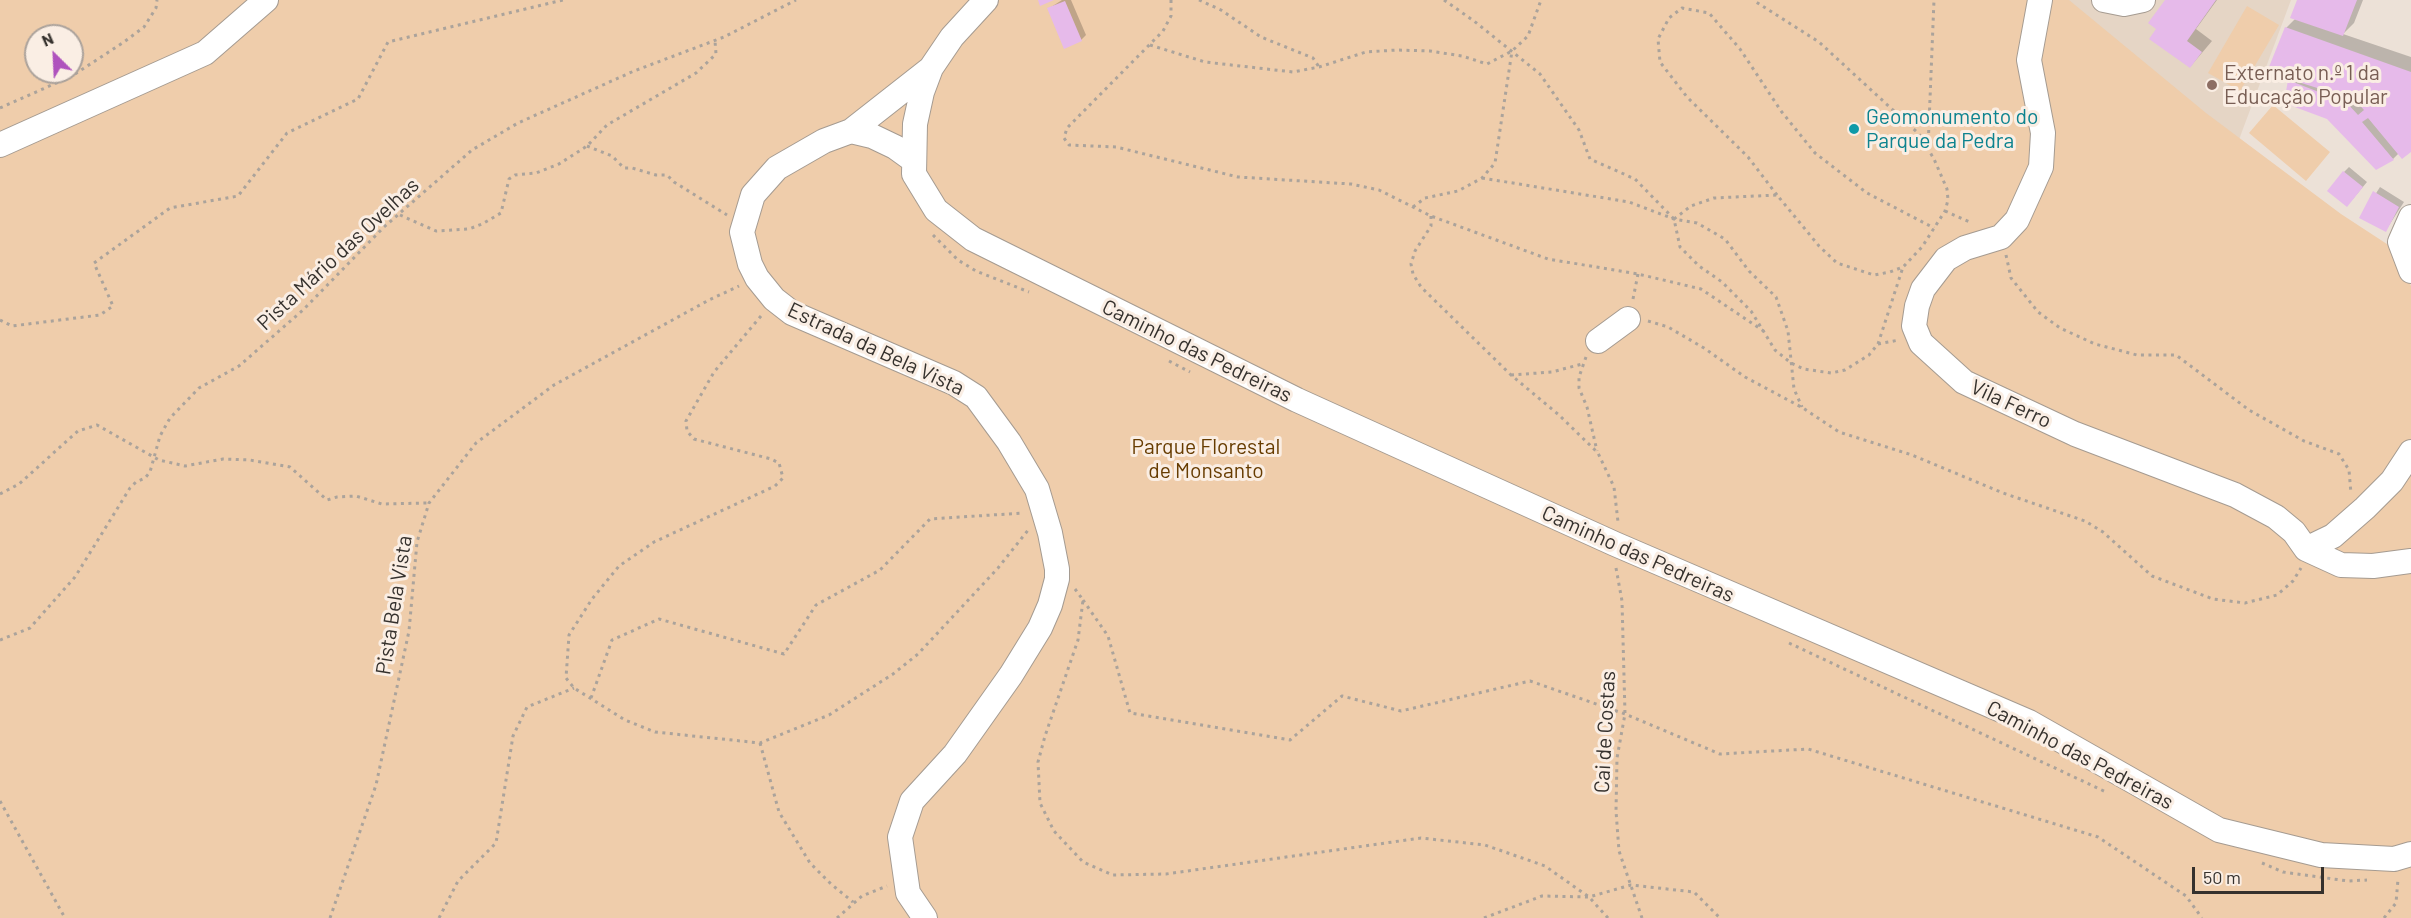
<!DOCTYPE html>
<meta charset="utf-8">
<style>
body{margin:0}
#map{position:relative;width:2411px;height:918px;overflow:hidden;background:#ece1d7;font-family:Barlow,sans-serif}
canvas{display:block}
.north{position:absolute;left:24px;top:24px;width:60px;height:60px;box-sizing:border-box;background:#faeee4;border:2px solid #aba29b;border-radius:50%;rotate:336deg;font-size:16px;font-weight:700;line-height:24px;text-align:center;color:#35312d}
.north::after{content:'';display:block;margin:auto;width:21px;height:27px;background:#af52bd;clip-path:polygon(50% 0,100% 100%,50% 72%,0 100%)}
.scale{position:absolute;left:2192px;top:867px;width:132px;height:27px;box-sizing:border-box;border:3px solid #35312d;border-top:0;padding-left:8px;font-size:18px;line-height:21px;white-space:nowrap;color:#35312d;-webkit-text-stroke:4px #faeee4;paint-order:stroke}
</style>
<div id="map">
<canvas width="2411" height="918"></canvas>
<div class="north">N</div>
<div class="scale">50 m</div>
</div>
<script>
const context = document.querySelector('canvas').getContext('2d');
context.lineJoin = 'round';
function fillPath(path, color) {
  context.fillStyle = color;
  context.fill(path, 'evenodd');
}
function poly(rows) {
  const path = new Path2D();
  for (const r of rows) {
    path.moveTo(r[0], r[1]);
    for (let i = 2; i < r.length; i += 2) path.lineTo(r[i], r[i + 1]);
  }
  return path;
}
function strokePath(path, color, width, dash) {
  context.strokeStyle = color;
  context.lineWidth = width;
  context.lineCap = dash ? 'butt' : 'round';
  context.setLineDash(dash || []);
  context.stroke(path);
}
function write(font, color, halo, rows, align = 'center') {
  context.font = font + ' Barlow,sans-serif';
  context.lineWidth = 6;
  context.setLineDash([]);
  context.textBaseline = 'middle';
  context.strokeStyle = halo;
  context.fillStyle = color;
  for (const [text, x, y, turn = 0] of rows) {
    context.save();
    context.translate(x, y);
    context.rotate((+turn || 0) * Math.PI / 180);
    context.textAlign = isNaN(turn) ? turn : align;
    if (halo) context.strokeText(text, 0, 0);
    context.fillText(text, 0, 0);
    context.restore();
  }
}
fillPath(poly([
 [2060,0,2291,0,2237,145]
]), '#e5d5c5');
fillPath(poly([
 [0,0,2069,0,2206,113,2341,214,2393,248,2411,286,2411,918,0,918],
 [36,36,72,36,72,72,36,72],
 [2247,6,2279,25,2240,91,2208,73],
 [2273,105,2330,152,2306,181,2249,133]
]), '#efcdab');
fillPath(poly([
 [1062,0,1071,0,1086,35,1081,40,1048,9],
 [2167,0,2217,0,2196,29,2212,41,2190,67,2158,29],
 [2299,0,2363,0,2354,23,2343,34,2411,57,2411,151,2399,153,2393,159,2327,117,2286,102,2289,80,2291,78,2286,28,2296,18],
 [2349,167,2367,182,2352,200,2344,172],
 [2380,187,2404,202,2386,230,2361,217]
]), '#0003');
fillPath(poly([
 [1038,0,1054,0,1040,6],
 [2165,0,2216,0,2187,41,2202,52,2190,68,2149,39,2156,29,2148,23],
 [2297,0,2357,0,2343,36,2290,18],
 [1065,1,1082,41,1064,49,1047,8],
 [2285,27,2411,72,2411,152,2402,159,2368,118,2362,122,2394,160,2376,170,2327,119,2284,103,2288,80,2347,103,2358,115,2364,110,2355,100,2267,72],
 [2343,171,2363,187,2347,207,2327,191],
 [2373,191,2399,207,2386,232,2359,218]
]), '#e6baea');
const minor = poly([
 [986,0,952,37,931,68,922,92,915,124,914,174,936,210,973,239,1297,400,1615,544,2029,722,2219,830,2321,855,2394,859,2411,854],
 [2040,0,2029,60,2043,133,2041,167,2017,220,2001,237,1965,248,1946,259,1923,289,1917,306,1914,326,1921,343,1964,382,2075,434,2235,495,2276,517,2294,532,2306,549,2341,565,2373,566,2411,561],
 [2104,0,2124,4,2143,0],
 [851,131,872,136,895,147,913,160],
 [0,145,205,53,266,0],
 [2411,217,2400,242,2411,271],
 [1598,341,1628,319],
 [2306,549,2333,536,2365,508,2392,481,2411,452],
 [925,918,908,893,900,837,912,801,955,754,1011,675,1040,628,1050,605,1057,579,1057,569,1050,533,1037,489,1009,442,976,397,954,383,792,313,774,299,757,278,750,264,742,232,753,195,777,168,824,141,851,131,930,69]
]);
strokePath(minor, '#a59b91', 26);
strokePath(poly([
 [1171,0,1171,16,1163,31,1067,128,1064,138,1069,145,1116,147,1238,177,1351,184,1379,190,1431,216,1548,259,1638,274,1701,289,1765,332],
 [1199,0,1221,10,1261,37,1313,58,1319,67],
 [1444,0,1474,21,1540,74,1579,130,1590,159,1635,179,1674,219,1680,247,1699,266,1722,282,1751,311,1775,350,1791,363,1804,369,1831,373,1845,370,1869,355,1878,344,1903,267],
 [1150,45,1205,62,1293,72,1319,67,1366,52,1397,50,1430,51,1462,56,1487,64,1512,51,1528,36,1541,0],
 [0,108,72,76,124,42,144,27,156,8,157,0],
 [587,146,612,156,624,168,632,168,656,175,667,175,674,182,727,215],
 [1928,148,1934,0],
 [1482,178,1629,202,1674,219,1697,223,1725,239,1749,271,1776,297,1788,331,1794,389,1802,407],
 [1777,195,1748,157,1687,97,1660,62,1658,39,1669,18,1682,8,1709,13,1740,49,1781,111,1815,153,1867,193,1934,228],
 [1413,207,1425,198,1458,191,1482,178,1495,163,1512,51],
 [1945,211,1972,223],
 [400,215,436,231,469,229,482,224,501,213,509,179,515,175,536,173,559,164,587,146,607,125,696,73,716,54,715,41],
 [1431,216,1431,226,1415,251,1411,264,1413,274,1421,287,1511,375,1559,415,1598,453,1614,487,1618,522],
 [1674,219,1691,206,1714,198,1777,195,1819,246,1837,263,1874,275,1890,272,1903,267,1922,247,1945,211,1948,200,1947,189,1934,159,1919,134,1819,42,1753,0],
 [933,235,958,260,976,271,1029,292],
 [2006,255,2011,278,2038,312,2060,328,2095,344,2137,355,2176,355,2249,410,2304,441,2339,454,2349,470,2351,494],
 [1633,299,1638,274],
 [761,316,714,372,686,421,687,431,694,439,771,459,779,463,783,478,775,486,654,542,619,566,592,599,569,635,566,678,574,688,625,720,655,732,760,743,829,715,893,674,918,654,998,568,1029,529],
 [0,320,12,326,100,315,113,306,94,263,170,208,238,196,287,133,358,99,388,42,563,0],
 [1648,321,1668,327,1704,348,1745,377,1803,408,1839,432,1912,455,2003,493,2085,521,2103,532,2152,576,2213,599,2245,603,2277,595,2293,581,2301,568],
 [1878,344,1899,340],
 [1586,357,1579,377,1579,388,1587,407,1597,451],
 [1169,361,1190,372],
 [1511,375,1552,372,1582,364],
 [0,494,19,484,78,431,97,425,159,460,185,466,223,459,250,460,290,467,327,500,337,497,356,496,382,504,429,503],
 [1616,568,1622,601,1625,714,1617,758,1616,811,1619,851,1642,918],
 [1075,589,1083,600,1078,640,1045,736,1038,762,1040,803,1054,831,1083,862,1113,875,1166,874,1421,838,1485,845,1545,866,1589,897,1608,918],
 [1083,600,1108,636,1130,713,1290,740,1342,696,1401,711,1530,681,1625,714,1720,754,1808,749,2098,837,2186,896,2202,918],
 [0,640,30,628,75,577,130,488,136,482,145,478,150,472,160,436,170,418,199,388,239,366,303,310,384,227,472,150,518,123,634,71,724,37,796,0],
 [1789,643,2106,792],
 [591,698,612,640,659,619,784,654,816,605,880,570,930,519,1023,513],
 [760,743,779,812,810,863,831,884,853,902],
 [0,801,65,918],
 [2262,863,2283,872,2348,881,2367,880],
 [330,918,376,785,409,631,417,542,429,503,476,443,554,385,709,300,739,286],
 [439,918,458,881,496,843,513,736,527,707,574,688],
 [837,918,862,896,887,886],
 [1484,918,1542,896,1589,897,1631,885,1694,892,1720,918],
 [2384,918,2396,903,2398,879]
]), '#aba39b', 3, [3, 4.5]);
strokePath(minor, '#fff', 24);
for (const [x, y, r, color] of [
 [2212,85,6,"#8d6e63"],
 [1854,129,6,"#0f9aa8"]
]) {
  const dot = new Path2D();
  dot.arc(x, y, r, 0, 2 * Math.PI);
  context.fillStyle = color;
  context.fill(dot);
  strokePath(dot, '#faeee4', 2);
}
write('21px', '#785e54', '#faeee4', [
 ["Externato n.º 1 da",2224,73],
 ["Educação Popular",2224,97]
], 'left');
write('21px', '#0d838f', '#faeee4', [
 ["Geomonumento do",1866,117],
 ["Parque da Pedra",1866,141]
], 'left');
write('21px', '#35312d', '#faeee4', [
 ["Pista Mário das Ovelhas",338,254,-43],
 ["Estrada da Bela Vista",876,349,25],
 ["Caminho das Pedreiras",1197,351,26],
 ["Vila Ferro",2011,404,25],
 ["Caminho das Pedreiras",1638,554,24],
 ["Pista Bela Vista",394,605,-81],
 ["Cai de Costas",1605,732,-87],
 ["Caminho das Pedreiras",2080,755,28]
]);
write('21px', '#673c00', '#faeee4', [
 ["Parque Florestal",1206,447],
 ["de Monsanto",1206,471]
]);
</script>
